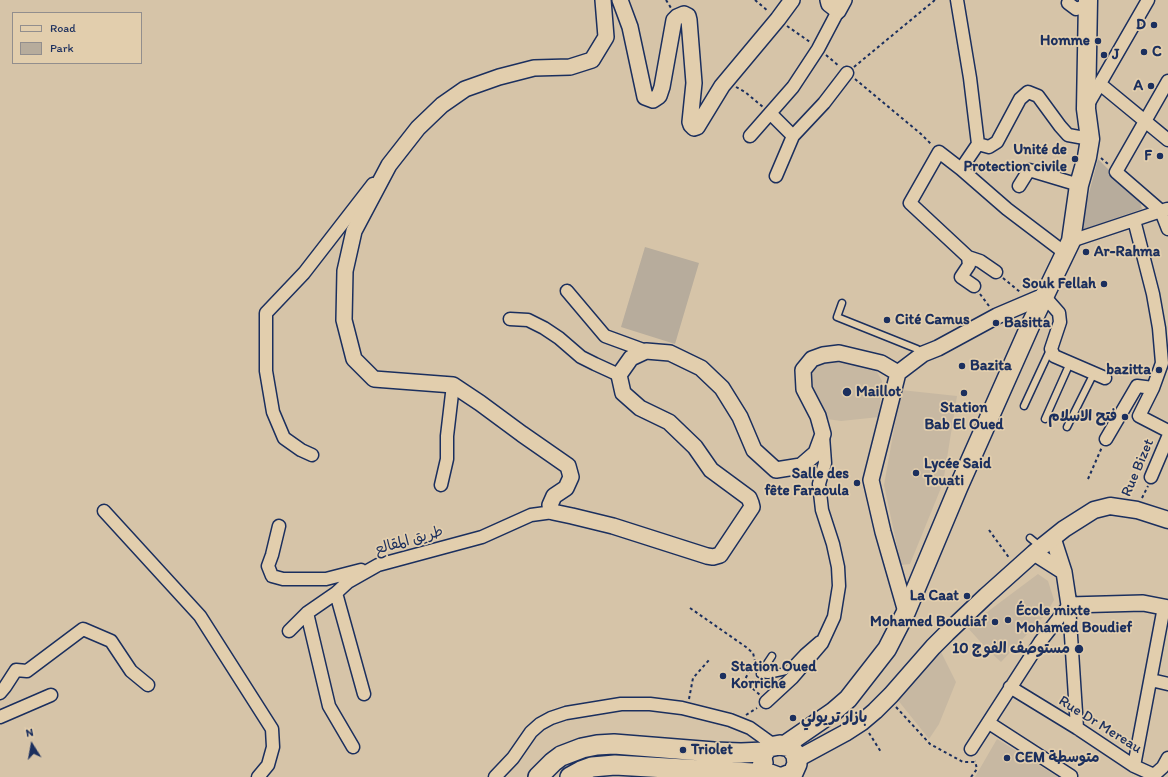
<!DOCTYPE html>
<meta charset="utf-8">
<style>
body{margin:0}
#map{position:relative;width:1168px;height:777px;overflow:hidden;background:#d6c4a8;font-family:Itim,sans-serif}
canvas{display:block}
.legend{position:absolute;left:12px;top:12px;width:130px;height:52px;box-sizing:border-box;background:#e2cead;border:1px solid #928e8d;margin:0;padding:5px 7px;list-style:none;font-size:12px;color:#1b2f5e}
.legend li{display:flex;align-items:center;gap:8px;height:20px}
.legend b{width:20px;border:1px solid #928e8d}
.north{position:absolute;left:12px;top:725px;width:40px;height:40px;-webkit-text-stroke:3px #e2cead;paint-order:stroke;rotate:349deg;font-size:11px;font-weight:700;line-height:16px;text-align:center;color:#1b2f5e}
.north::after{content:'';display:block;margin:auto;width:14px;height:18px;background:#1b2f5e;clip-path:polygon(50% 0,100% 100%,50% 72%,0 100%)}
</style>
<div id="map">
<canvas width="1168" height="777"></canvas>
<ul class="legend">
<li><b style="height:5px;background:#e2cead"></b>Road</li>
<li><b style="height:11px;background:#b7ac9c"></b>Park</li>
</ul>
<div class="north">N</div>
</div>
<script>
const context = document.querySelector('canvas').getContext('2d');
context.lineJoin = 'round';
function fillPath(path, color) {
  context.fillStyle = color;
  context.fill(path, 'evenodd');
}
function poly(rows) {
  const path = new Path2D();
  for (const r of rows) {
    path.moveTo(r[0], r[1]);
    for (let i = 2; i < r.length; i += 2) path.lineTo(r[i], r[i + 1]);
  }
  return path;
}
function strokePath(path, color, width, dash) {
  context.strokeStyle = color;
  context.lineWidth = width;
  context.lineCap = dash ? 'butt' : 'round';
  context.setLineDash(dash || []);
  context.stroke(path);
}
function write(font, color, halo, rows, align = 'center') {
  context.font = font + ' Itim,"Playpen Sans Arabic",sans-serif';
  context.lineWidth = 3.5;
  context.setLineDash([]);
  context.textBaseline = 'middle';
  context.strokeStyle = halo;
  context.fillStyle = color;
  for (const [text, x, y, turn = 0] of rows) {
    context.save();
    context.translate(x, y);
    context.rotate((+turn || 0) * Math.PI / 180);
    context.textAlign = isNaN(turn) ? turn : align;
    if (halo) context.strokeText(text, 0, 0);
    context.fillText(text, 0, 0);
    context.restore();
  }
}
fillPath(poly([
 [827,357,862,363,876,370,882,381,879,417,841,421,827,419,816,401,809,383,812,369],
 [901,390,957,396,943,483,910,564,901,565,884,485],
 [1038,574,1048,581,1054,600,1046,614,1001,662,986,648,967,627],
 [940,650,956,682,939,724,929,739,897,699],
 [997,739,1058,777,975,777]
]), '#c7b8a2');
fillPath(poly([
 [1098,159,1140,201,1142,209,1079,231],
 [645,247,699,263,675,344,621,327]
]), '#b7ac9c');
const service = poly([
 [842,303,837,317,917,349,923,354],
 [1024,406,1050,350],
 [1045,419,1070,363],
 [1067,427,1094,373],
 [1030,538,1041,547],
 [772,656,760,674,768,675,786,671,803,653,818,640]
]);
const minor = poly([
 [957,0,970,78,978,144],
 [1068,3,1076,9,1088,5],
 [1168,81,1116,172,1161,211,1168,229],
 [1100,84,1168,140],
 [1087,106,1148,0],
 [770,113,793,136],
 [750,136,793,87,818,49,838,11],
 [978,144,989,147,997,142,1020,99,1028,92,1038,96,1060,126,1068,135,1090,139],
 [961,169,978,144],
 [776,176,793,136,824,103,847,73],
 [1019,186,1029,170,1079,185],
 [1134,220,1153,294,1159,328,1162,363,1153,388,1139,416,1168,431],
 [1071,241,1167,209],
 [968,257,969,265,961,277,974,286],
 [996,272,980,261,968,257,910,203,939,152,961,169,1007,209,1065,253],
 [567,291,605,336,646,351],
 [1044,296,1059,313,1060,322,1051,349,1054,356,1105,378],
 [510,319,528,320,544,328,559,338,581,357,595,364,619,375],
 [1106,439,1137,386,1153,388],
 [312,455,301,450,284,438,273,412,266,371,266,313,304,273,373,184],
 [1151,477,1168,437],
 [441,485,447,459,447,436,453,385],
 [104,511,200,616,272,729,273,747,268,765,258,777],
 [279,526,272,555,268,566,272,576,283,579,326,579,361,570],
 [336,593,364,694],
 [1069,605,1077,728],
 [307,613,329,706,353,747],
 [289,631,307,613,336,593,348,582,378,565,482,537,531,515,553,512],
 [1151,680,1168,684],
 [1010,687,1077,728,1134,766,1154,775,1163,767,1168,758],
 [0,693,5,687,16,670,27,671,83,629,111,641,131,671,148,685],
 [766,702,792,678,822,643,834,617,839,586,838,567,833,544,822,510,819,484,825,463,823,436],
 [0,717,51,695],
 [989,723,1071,776],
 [971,749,1040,642,1069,605],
 [1134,766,1164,607],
 [495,777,513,758,531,732,540,724,551,718,566,713,621,704,650,704,682,708,730,720,750,728,775,746]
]);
const tertiary = poly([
 [603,0,606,37,592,60,570,67,534,68,499,77,465,89,442,105,418,128,389,165,354,231,345,271,344,320,354,359,374,379,453,385,480,403,522,434,568,466,571,477,566,488,554,496,550,505,553,512,572,516,613,526,707,556,713,557,720,555,752,507,751,503,749,498,711,470,695,447,669,422,640,408,623,393,619,375,631,358,646,351,670,353,701,368,722,388,740,417,754,450,776,470,801,466,816,453,823,434,818,416,804,389,803,370,812,359,823,355,839,353,881,363,898,373],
 [620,0,630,27,645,97,653,100,659,96,662,87,674,20,677,17,684,14,688,16,689,20,694,83,690,122,691,125,694,128,697,127,722,86,778,19,792,0],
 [828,0,829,4,838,11,844,0],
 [1053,538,1064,572,1069,605,1143,603,1168,608],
 [1034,553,1064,572],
 [906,612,883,532,871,480,898,373,923,354,938,348,997,316,1044,296]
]);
const secondary = poly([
 [797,759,845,733,862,722,875,711,891,695,933,647,947,633,986,596,1034,553,1064,529,1094,510,1110,506,1137,510,1168,520]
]);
const primary = poly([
 [785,745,833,712,848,699,887,649,906,612,958,488,1030,326,1071,241,1079,185,1087,157,1090,139,1086,109,1088,0]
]);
const trunk = poly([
 [763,763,762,758,764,752,769,747,780,745,790,747,796,755,797,764,793,773,783,777],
 [538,777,553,762,561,756,582,748,597,745,614,744,714,752,741,753,764,752],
 [570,777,581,771,592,767,615,765,770,774,778,777]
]);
strokePath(service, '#1b2f5e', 9);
strokePath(minor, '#1b2f5e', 15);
strokePath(tertiary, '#1b2f5e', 18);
strokePath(secondary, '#1b2f5e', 19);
strokePath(primary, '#1b2f5e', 21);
strokePath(trunk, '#1b2f5e', 22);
strokePath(poly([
 [666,0,671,8],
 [755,0,768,11],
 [787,26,810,42],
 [826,55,839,66],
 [854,67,935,0],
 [855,79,921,134,932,145],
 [736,87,745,92,763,107],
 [1101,158,1108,164],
 [1003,278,1020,292],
 [980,294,989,306],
 [1088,479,1102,447],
 [1142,498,1148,486],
 [989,530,1010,559],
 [690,608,746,647,753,653,755,661,744,681,760,695],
 [689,699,693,678,709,660],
 [896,707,930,744,963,762,975,762],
 [746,715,757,708],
 [869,733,881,752],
 [971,777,977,769,975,761]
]), '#1b2f5e', 2, [3, 3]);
strokePath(service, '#e2cead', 6);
strokePath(minor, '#e2cead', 12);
strokePath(tertiary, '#e2cead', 15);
strokePath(secondary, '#e2cead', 16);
strokePath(primary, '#e2cead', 18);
strokePath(trunk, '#e2cead', 19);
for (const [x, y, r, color] of [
 [1154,25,4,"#1b2f5e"],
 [1098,41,4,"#1b2f5e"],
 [1144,52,4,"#1b2f5e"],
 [1104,55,4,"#1b2f5e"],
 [1151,86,4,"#1b2f5e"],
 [1160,156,4,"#1b2f5e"],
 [1075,159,4,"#1b2f5e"],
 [1086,252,4,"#1b2f5e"],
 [1104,284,4,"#1b2f5e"],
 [887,320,4,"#1b2f5e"],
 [996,323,4,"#1b2f5e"],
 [962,366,4,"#1b2f5e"],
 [1159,370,4,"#1b2f5e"],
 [847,392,5,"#1b2f5e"],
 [964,393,4,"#1b2f5e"],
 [1125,417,4,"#1b2f5e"],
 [916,473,4,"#1b2f5e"],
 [857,483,4,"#1b2f5e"],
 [967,596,4,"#1b2f5e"],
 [1008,620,4,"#1b2f5e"],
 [995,622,4,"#1b2f5e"],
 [1079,649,5,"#1b2f5e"],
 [723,676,4,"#1b2f5e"],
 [793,718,4,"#1b2f5e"],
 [683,750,4,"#1b2f5e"],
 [1007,758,4,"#1b2f5e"]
]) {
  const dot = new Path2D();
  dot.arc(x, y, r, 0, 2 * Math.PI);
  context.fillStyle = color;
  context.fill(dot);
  strokePath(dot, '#e2cead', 1.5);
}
write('bold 15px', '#1b2f5e', '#e2cead', [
 ["D",1146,25,"right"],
 ["Homme",1090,41,"right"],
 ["C",1152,52],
 ["J",1112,55],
 ["A",1143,86,"right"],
 ["Unité de",1067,150,"right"],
 ["Protection civile",1067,167,"right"],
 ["F",1152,156,"right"],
 ["Ar-Rahma",1094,252],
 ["Souk Fellah",1096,284,"right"],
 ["Cité Camus",895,320],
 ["Basitta",1004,323],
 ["Bazita",970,366],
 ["bazitta",1151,370,"right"],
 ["Maillot",856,392],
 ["Station",964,408,"center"],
 ["Bab El Oued",964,425,"center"],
 ["فتح الاسلام",1117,417,"right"],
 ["Lycée Said",924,464],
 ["Touati",924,481],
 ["Salle des",849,474,"right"],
 ["fête Faraoula",849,491,"right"],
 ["La Caat",959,596,"right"],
 ["École mixte",1016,611],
 ["Mohamed Boudief",1016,628],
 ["Mohamed Boudiaf",987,622,"right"],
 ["مستوصف الفوج 10",1070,649,"right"],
 ["Station Oued",731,667],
 ["Korriche",731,684],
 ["بازار تريولي",801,718],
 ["Triolet",691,750],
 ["CEM متوسطة",1015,758]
], 'left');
write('15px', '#1b2f5e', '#e2cead', [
 ["Rue Bizet",1138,468,-67],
 ["طريق المقالع",409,541,-16],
 ["Rue Dr Mereau",1100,725,32]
]);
</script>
